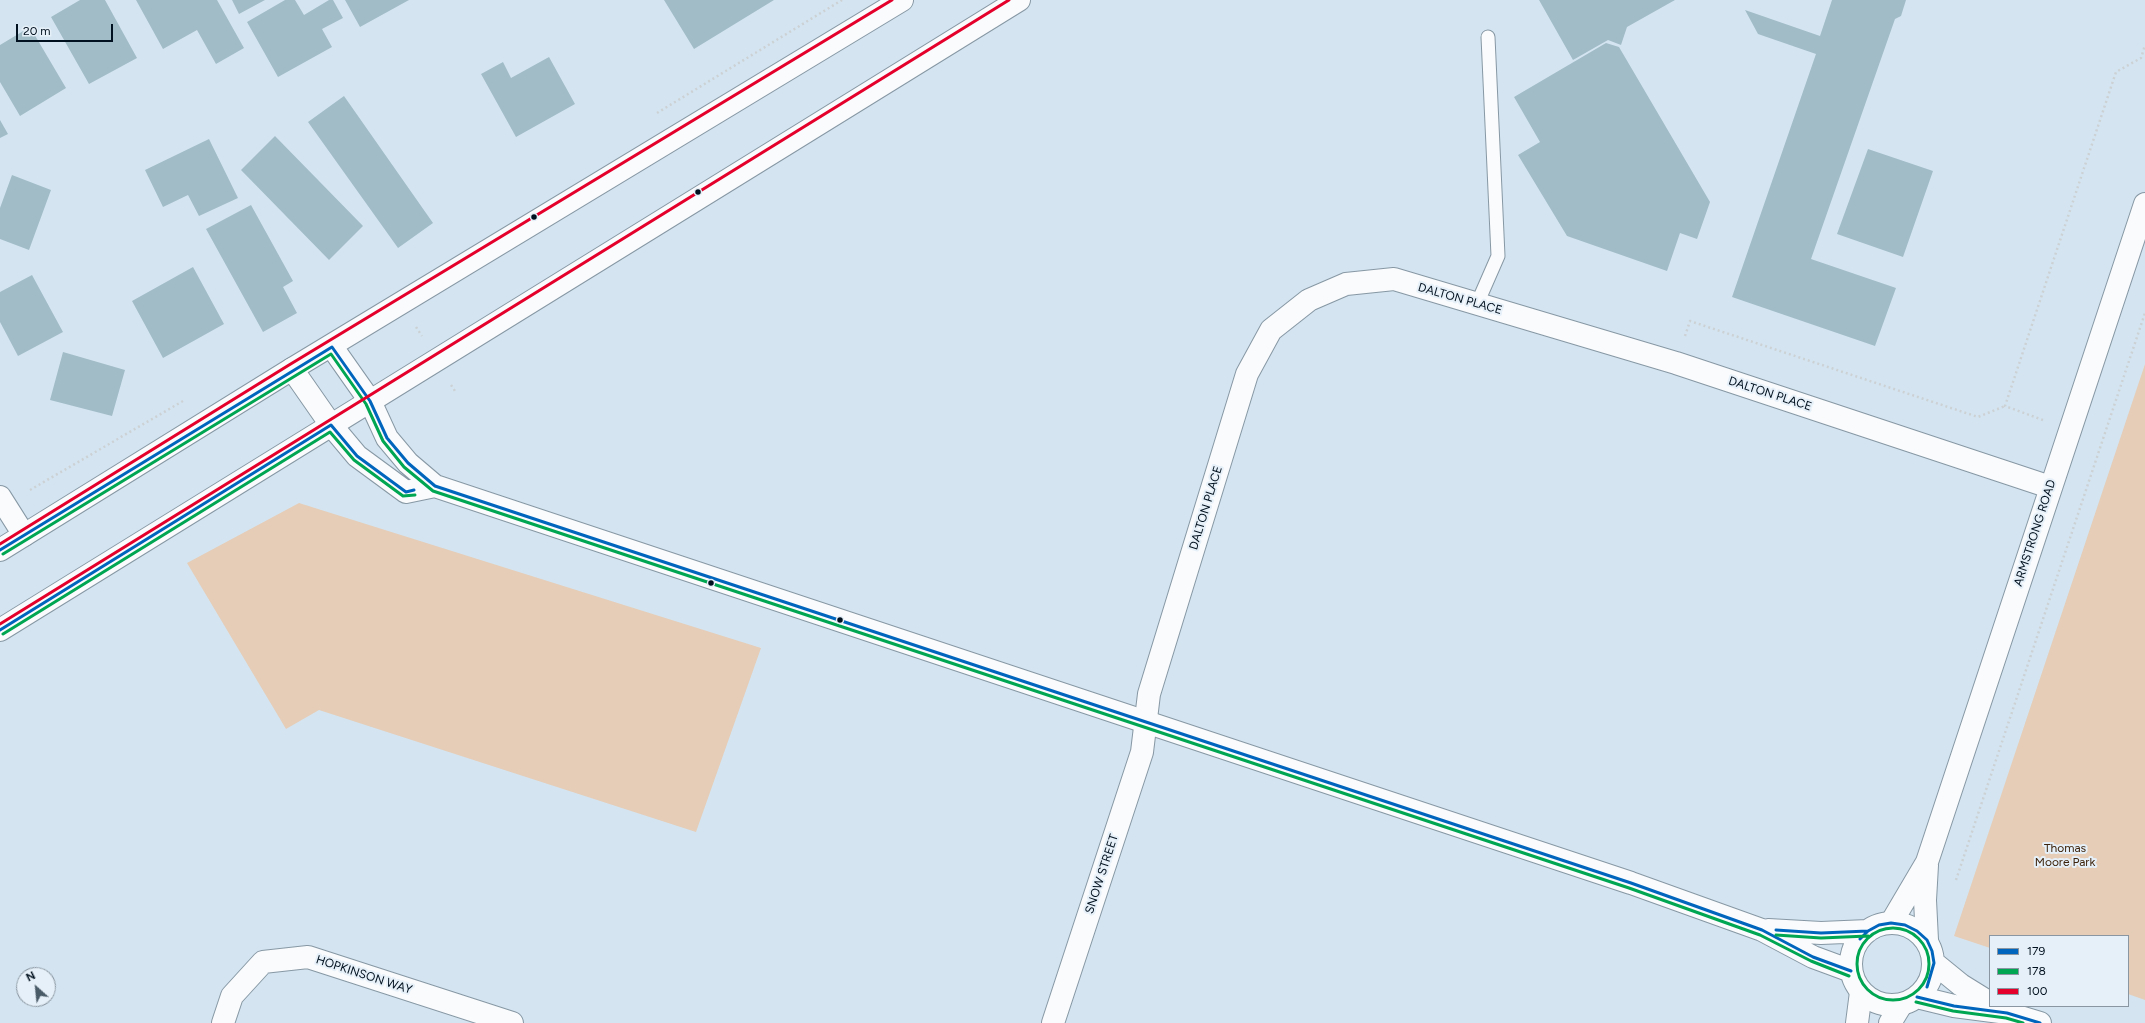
<!DOCTYPE html>
<style>
body{margin:0}
#map{position:relative;width:2145px;height:1023px;overflow:hidden;background:#d4e5f1;font-family:Figtree,sans-serif}
canvas{display:block}
.legend{position:absolute;left:1989px;top:935px;width:140px;height:72px;box-sizing:border-box;background:#e6f0f8;border:1px solid #8a96a1;margin:0;padding:5px 7px;list-style:none;font-size:12px;color:#00101e}
.legend li{display:flex;align-items:center;gap:8px;height:20px}
.legend b{width:20px;border:1px solid #8a96a1}
.north{position:absolute;left:16px;top:967px;width:40px;height:40px;box-sizing:border-box;background:#e6f0f8;border:1px solid #8a96a1;border-radius:50%;rotate:333deg;font-size:11px;font-weight:700;line-height:16px;text-align:center;color:#00101e}
.north::after{content:'';display:block;margin:auto;width:14px;height:18px;background:#4a5b68;clip-path:polygon(50% 0,100% 100%,50% 72%,0 100%)}
.scale{position:absolute;left:16px;top:24px;width:97px;height:18px;box-sizing:border-box;border:2px solid #00101e;border-top:0;padding-left:5px;font-size:12px;line-height:14px;white-space:nowrap;color:#00101e;-webkit-text-stroke:3px #e6f0f8;paint-order:stroke}
</style>
<div id="map">
<canvas width="2145" height="1023"></canvas>
<ul class="legend">
<li><b style="height:5px;background:#0065bd"></b>179</li>
<li><b style="height:5px;background:#00a651"></b>178</li>
<li><b style="height:5px;background:#e4002b"></b>100</li>
</ul>
<div class="north">N</div>
<div class="scale">20 m</div>
</div>
<script>
const context = document.querySelector('canvas').getContext('2d');
context.lineJoin = 'round';
function fillPath(path, color) {
  context.fillStyle = color;
  context.fill(path, 'evenodd');
}
function poly(rows) {
  const path = new Path2D();
  for (const r of rows) {
    if (r.length === 3) {
      path.moveTo(r[0] + r[2], r[1]);
      path.arc(r[0], r[1], r[2], 0, 2 * Math.PI);
      continue;
    }
    path.moveTo(r[0], r[1]);
    for (let i = 2; i < r.length; i += 2) path.lineTo(r[i], r[i + 1]);
  }
  return path;
}
function strokePath(path, color, width, dash) {
  context.strokeStyle = color;
  context.lineWidth = width;
  context.lineCap = dash ? 'butt' : 'round';
  context.setLineDash(dash || []);
  context.stroke(path);
}
function write(font, color, halo, rows, align = 'center') {
  context.font = font + ' Figtree,sans-serif';
  context.lineWidth = 4;
  context.setLineDash([]);
  context.textBaseline = 'middle';
  context.strokeStyle = halo;
  context.fillStyle = color;
  for (const [text, x, y, turn = 0] of rows) {
    context.save();
    context.translate(x, y);
    context.rotate((+turn || 0) * Math.PI / 180);
    context.textAlign = isNaN(turn) ? turn : align;
    if (halo) context.strokeText(text, 0, 0);
    context.fillText(text, 0, 0);
    context.restore();
  }
}
fillPath(poly([
 [2145,364,2145,1000,2128,994,2128,936,1990,936,1990,948,1954,936],
 [299,503,761,648,696,832,319,710,286,729,187,563]
]), '#e5cdb8');
fillPath(poly([
 [80,0,105,0,137,58,89,84,51,17],
 [136,0,217,0,244,48,216,64,197,30,163,49],
 [232,0,265,0,239,14],
 [285,0,295,0,304,15,329,0,333,0,343,18,322,29,332,47,278,77,247,22],
 [345,0,409,0,360,27],
 [664,0,774,0,694,49],
 [1539,0,1675,0,1627,27,1621,45,1608,40,1573,60],
 [1832,0,1906,0,1901,16,1895,19,1811,259,1896,288,1875,346,1732,297,1816,54,1758,34,1745,10,1820,36],
 [30,27,66,88,20,116,0,82,0,45],
 [1606,43,1619,47,1710,202,1697,239,1680,233,1667,271,1567,236,1518,155,1540,142,1514,97],
 [549,57,575,104,516,137,481,74,503,62,511,78],
 [344,96,433,223,398,248,308,122],
 [0,120,8,134,0,138],
 [275,136,363,226,329,260,241,170],
 [209,139,238,198,199,216,188,195,163,207,145,170],
 [1868,149,1933,171,1903,257,1837,234],
 [12,175,51,190,29,250,0,239,0,208],
 [251,205,293,281,283,287,297,313,263,332,206,229],
 [193,267,224,324,163,358,132,301],
 [32,275,63,332,18,356,0,322,0,292],
 [63,352,125,370,112,416,50,400]
]), '#a1bcc7');
const lane = poly([
 [1477,304,1498,256,1488,37]
]);
const street = poly([
 [0,497,24,535],
 [1927,865,1925,900,1927,940],
 [1891,923,1927,862,2145,204],
 [223,1023,232,996,263,962,308,957,512,1023],
 [1053,1023,1142,752,1149,694,1247,374,1271,330,1309,300,1346,284,1394,279,1676,363,2050,487],
 [1857,1023,1861,992],
 [1890,1023,1901,1005]
]);
const secondary = poly([
 [332,347,370,401,387,438,408,463,435,486,1631,883,1762,930,1813,957,1851,971],
 [292,369,331,425,357,456,406,492,435,486],
 [1892,964,41],
 [1768,930,1821,933,1868,931],
 [1934,963,1961,985,1990,1003],
 [1917,997,1954,1006,2007,1013,2040,1023]
]);
const primary = poly([
 [0,550,292,369,902,0],
 [0,630,1019,0]
]);
strokePath(lane, '#8798a4', 15);
strokePath(street, '#8798a4', 24);
strokePath(secondary, '#8798a4', 24);
strokePath(primary, '#8798a4', 24);
strokePath(poly([
 [657,113,842,0],
 [416,327,422,336],
 [1685,336,1690,321,1978,417,2005,406],
 [451,385,455,391],
 [2043,420,2005,406,2116,72,2141,58,2145,45],
 [30,490,183,401],
 [1956,880,2145,313]
]), '#ccd1d4', 2.5, [2, 3]);
strokePath(lane, '#f9fbfd', 13);
strokePath(street, '#f9fbfd', 22);
strokePath(secondary, '#f9fbfd', 22);
strokePath(primary, '#f9fbfd', 22);
strokePath(poly([
 [0,550,332,347,370,401,387,438,408,463,435,486,1631,883,1762,930,1813,957,1851,971],
 [0,630,331,425,357,456,406,492,414,490],
 [1776,930,1821,933,1868,931],
 [1860,939,1868,931,1879,925,1891,923,1905,925,1917,931,1927,940,1932,951,1934,963,1927,987],
 [1917,997,1954,1006,2007,1013,2040,1023]
]), '#0065bd', 3);
strokePath(poly([
 [3,554,331,354,366,404,383,441,404,467,433,491,1629,888,1760,935,1811,961,1849,976],
 [3,634,330,432,354,460,403,496,415,495],
 [1893,964,36],
 [1776,935,1821,938,1868,936],
 [1916,1002,1953,1011,2006,1018,2023,1023]
]), '#00a651', 3);
strokePath(poly([
 [0,544,289,365,892,0],
 [0,624,1009,0]
]), '#e4002b', 3);
for (const [x, y, r, color] of [
 [698,192,3.5,"#00101e"],
 [534,217,3.5,"#00101e"],
 [711,583,3.5,"#00101e"],
 [840,620,3.5,"#00101e"]
]) {
  const dot = new Path2D();
  dot.arc(x, y, r, 0, 2 * Math.PI);
  context.fillStyle = color;
  context.fill(dot);
  strokePath(dot, '#e6f0f8', 1.5);
}
write('12px', '#00101e', '#e6f0f8', [
 ["DALTON PLACE",1460,299,16],
 ["DALTON PLACE",1770,394,18],
 ["DALTON PLACE",1206,508,-73],
 ["ARMSTRONG ROAD",2035,533,-72],
 ["SNOW STREET",1102,874,-72],
 ["HOPKINSON WAY",364,975,18]
]);
write('12px', '#3d230b', '#e6f0f8', [
 ["Thomas",2065,848],
 ["Moore Park",2065,862]
]);
</script>
